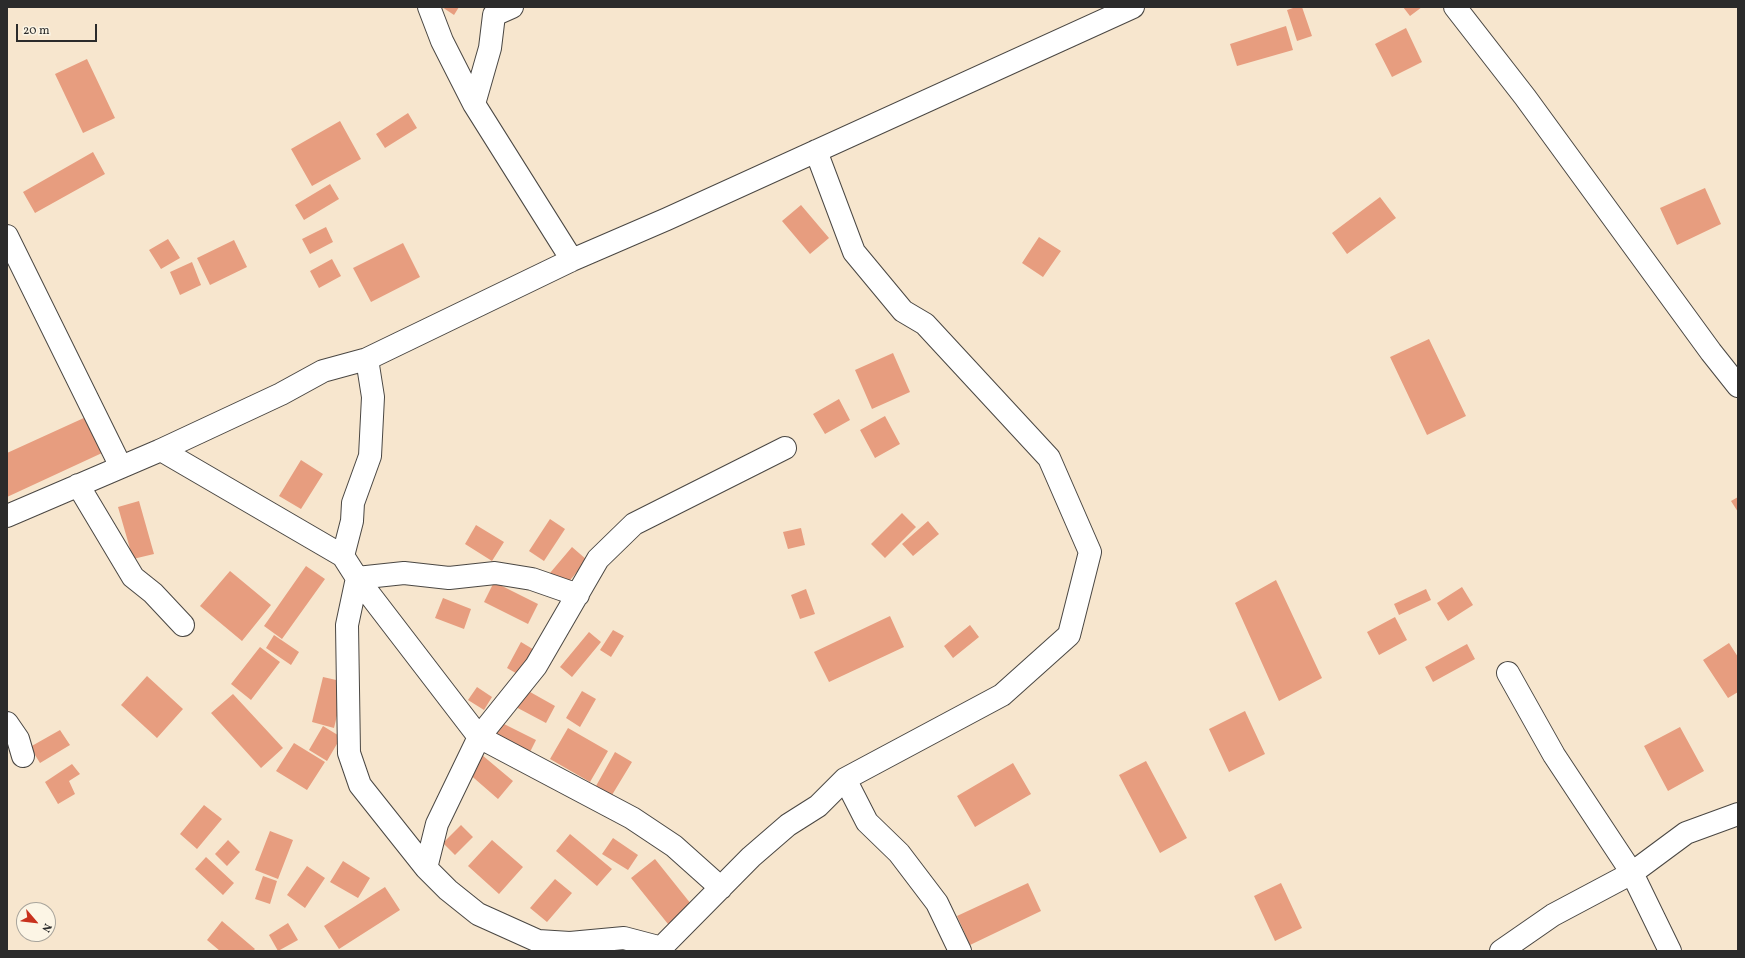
<!DOCTYPE html>
<style>
body{margin:0}
#map{position:relative;width:1745px;height:958px;overflow:hidden;background:#f7e6ce;font-family:Vollkorn,serif}
canvas{display:block}
.frame{position:absolute;inset:0;border:8px solid #2b2b2b;pointer-events:none}
.north{position:absolute;left:16px;top:902px;width:40px;height:40px;box-sizing:border-box;background:#fcf5e5;border:1px solid #a8a49b;border-radius:50%;rotate:118deg;font-size:11px;font-weight:700;line-height:16px;text-align:center;color:#2b2b2b}
.north::after{content:'';display:block;margin:auto;width:14px;height:18px;background:#c8321e;clip-path:polygon(50% 0,100% 100%,50% 72%,0 100%)}
.scale{position:absolute;left:16px;top:24px;width:81px;height:18px;box-sizing:border-box;border:2px solid #2b2b2b;border-top:0;padding-left:5px;font-size:12px;line-height:14px;white-space:nowrap;color:#2b2b2b;-webkit-text-stroke:3px #fcf5e5;paint-order:stroke}
</style>
<div id="map">
<canvas width="1745" height="958"></canvas>
<div class="frame"></div>
<div class="north">N</div>
<div class="scale">20 m</div>
</div>
<script>
const context = document.querySelector('canvas').getContext('2d');
context.lineJoin = 'round';
function fillPath(path, color) {
  context.fillStyle = color;
  context.fill(path, 'evenodd');
}
function poly(rows) {
  const path = new Path2D();
  for (const r of rows) {
    path.moveTo(r[0], r[1]);
    for (let i = 2; i < r.length; i += 2) path.lineTo(r[i], r[i + 1]);
  }
  return path;
}
function strokePath(path, color, width, dash) {
  context.strokeStyle = color;
  context.lineWidth = width;
  context.lineCap = dash ? 'butt' : 'round';
  context.setLineDash(dash || []);
  context.stroke(path);
}
fillPath(poly([
 [442,7,459,7,454,15],
 [1296,7,1302,7,1312,36,1297,41,1287,10],
 [1403,7,1422,7,1410,16],
 [1286,26,1293,50,1237,66,1230,44],
 [1406,28,1422,62,1392,77,1375,44],
 [87,59,115,118,83,133,55,74],
 [408,113,417,128,385,148,376,134],
 [340,121,361,159,312,186,291,149],
 [93,152,105,174,35,213,23,192],
 [330,184,339,199,304,220,295,205],
 [1705,188,1721,224,1677,245,1660,208],
 [1380,197,1396,218,1347,254,1332,233],
 [801,205,829,238,810,254,782,221],
 [326,227,333,242,310,254,302,239],
 [1039,237,1061,251,1043,277,1022,263],
 [168,239,180,258,161,269,149,250],
 [234,240,247,267,210,285,197,258],
 [403,243,420,277,371,302,353,268],
 [332,259,341,276,319,288,310,271],
 [192,262,201,285,180,295,170,272],
 [1429,339,1466,416,1427,435,1390,357],
 [893,353,910,392,872,409,855,370],
 [839,399,850,420,825,434,813,414],
 [885,416,900,444,875,458,860,430],
 [86,417,102,453,7,497,7,453],
 [301,460,323,474,301,509,279,496],
 [1738,497,1738,512,1731,501],
 [139,501,154,554,133,559,118,507],
 [902,513,916,527,885,558,871,544],
 [550,519,565,529,544,561,529,551],
 [928,521,939,534,913,556,902,544],
 [476,525,504,542,492,561,465,544],
 [801,528,805,545,788,549,783,532],
 [572,547,587,560,566,585,550,573],
 [306,566,325,579,282,639,264,626],
 [230,571,271,605,242,641,200,606],
 [1276,580,1322,678,1279,701,1235,603],
 [494,582,538,604,528,624,484,602],
 [1462,587,1473,605,1448,621,1437,603],
 [806,589,815,614,800,619,791,595],
 [1426,589,1431,600,1399,615,1394,604],
 [443,598,471,609,464,629,435,618],
 [890,616,904,647,829,682,814,652],
 [1395,617,1407,640,1379,655,1367,632],
 [970,625,979,637,953,658,944,646],
 [613,630,624,636,611,657,600,650],
 [589,632,601,642,572,677,560,667],
 [274,635,299,652,291,665,266,648],
 [521,642,536,651,521,676,507,668],
 [1729,643,1738,657,1738,692,1728,698,1703,660],
 [1467,644,1475,659,1433,682,1425,667],
 [260,647,280,662,251,700,231,684],
 [147,676,183,709,157,738,121,705],
 [323,677,345,682,334,728,312,722],
 [477,687,492,697,484,710,468,700],
 [523,688,555,706,546,723,514,706],
 [582,691,596,699,580,727,566,718],
 [233,694,283,748,261,768,211,713],
 [1245,711,1265,754,1229,772,1209,729],
 [502,723,536,740,528,756,494,739],
 [323,726,341,737,327,761,309,750],
 [1680,727,1704,771,1668,791,1644,746],
 [568,728,608,751,590,782,550,759],
 [60,730,70,745,40,763,30,747],
 [294,743,325,762,307,790,276,771],
 [615,752,632,762,612,795,596,786],
 [482,755,513,781,498,799,467,772],
 [1146,761,1187,838,1160,853,1119,775],
 [1013,763,1031,794,975,827,957,796],
 [72,764,80,774,69,781,75,794,58,804,45,782],
 [204,805,222,819,197,849,180,834],
 [461,825,473,837,455,855,443,843],
 [270,831,293,840,278,879,255,870],
 [570,834,612,869,597,886,556,851],
 [613,838,638,855,628,870,602,854],
 [228,840,240,852,227,866,215,854],
 [492,840,523,867,499,894,468,866],
 [206,857,234,883,223,895,195,869],
 [655,859,695,909,672,929,631,878],
 [343,861,370,878,358,898,330,882],
 [307,866,325,878,305,908,287,895],
 [263,876,277,881,270,904,255,899],
 [555,879,572,893,547,922,530,908],
 [1028,883,1041,911,970,945,957,916],
 [1281,883,1302,928,1275,941,1254,896],
 [385,887,400,910,339,949,324,926],
 [222,921,255,949,253,951,220,951,207,940],
 [288,923,298,940,278,951,269,935]
]), '#e79d7f');
const minor = poly([
 [429,7,442,41,474,104,572,260],
 [1455,7,1525,97,1711,352,1738,386],
 [474,104,490,48,494,15,512,7],
 [816,151,854,252,903,311,925,324,1049,458,1090,552,1069,635,1002,695,845,779,867,822,899,853,937,903,960,951],
 [7,236,121,467],
 [161,450,343,556,357,578,479,737,632,818,674,846,721,888],
 [78,485,133,577,153,593,183,625],
 [7,516,161,450,281,394,323,371,367,359],
 [343,556,352,521,353,503,370,456,373,397,367,359,572,260,667,219,1133,7],
 [357,578,347,625,349,753,360,785,426,868],
 [357,578,404,573,449,578,495,573,532,579,578,595],
 [7,723,18,739,23,756],
 [662,948,624,938,570,943,538,941,478,914,448,890,426,868,437,824,479,737,536,666,598,559,634,524,785,448],
 [658,951,751,857,788,825,818,806,845,779],
 [1501,951,1553,915,1632,873,1554,755,1508,673],
 [1670,951,1632,873,1686,833,1738,814]
]);
strokePath(minor, '#4a4743', 24);
strokePath(minor, '#fff', 22);
</script>
